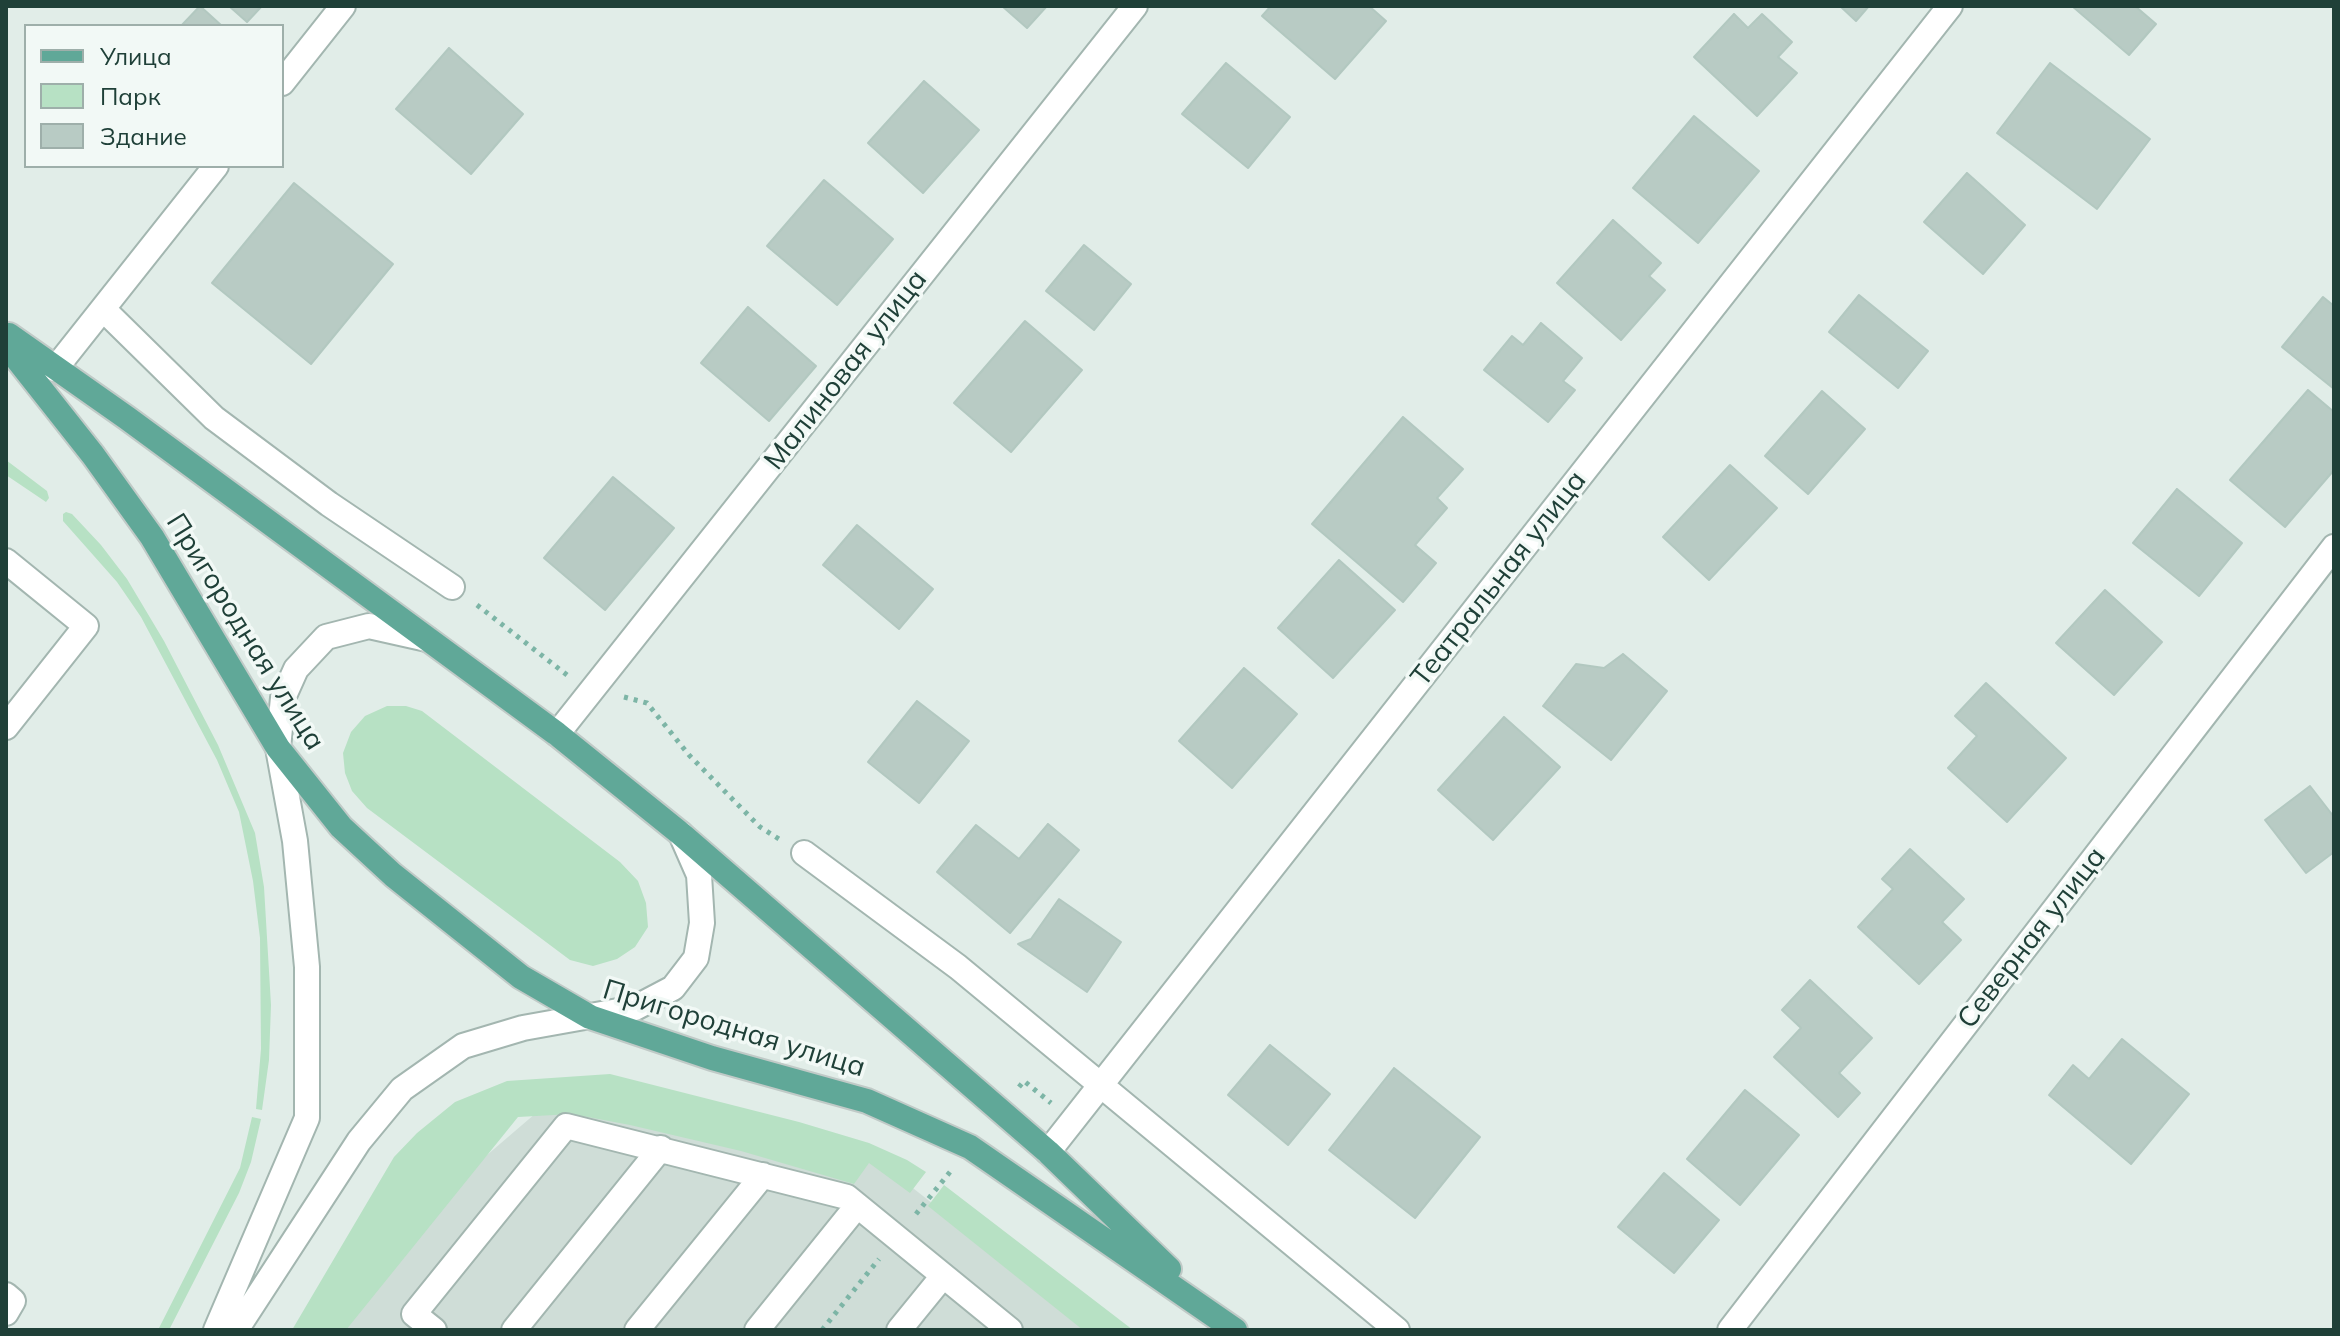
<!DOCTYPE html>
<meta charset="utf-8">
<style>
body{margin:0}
#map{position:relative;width:2340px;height:1336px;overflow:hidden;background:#e1ede8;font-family:Mulish,sans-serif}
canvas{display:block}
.frame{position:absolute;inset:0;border:8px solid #1f4038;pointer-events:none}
.legend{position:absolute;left:24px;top:24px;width:260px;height:144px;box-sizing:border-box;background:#f2f9f6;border:2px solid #9eafaa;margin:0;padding:10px 14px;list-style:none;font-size:24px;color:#1f4038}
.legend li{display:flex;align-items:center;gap:16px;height:40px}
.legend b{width:40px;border:2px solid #9eafaa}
</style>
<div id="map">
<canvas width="2340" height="1336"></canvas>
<div class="frame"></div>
<ul class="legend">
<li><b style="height:10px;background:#60a898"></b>Улица</li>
<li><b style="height:22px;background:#b7e1c4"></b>Парк</li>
<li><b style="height:22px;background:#b8cbc4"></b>Здание</li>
</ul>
</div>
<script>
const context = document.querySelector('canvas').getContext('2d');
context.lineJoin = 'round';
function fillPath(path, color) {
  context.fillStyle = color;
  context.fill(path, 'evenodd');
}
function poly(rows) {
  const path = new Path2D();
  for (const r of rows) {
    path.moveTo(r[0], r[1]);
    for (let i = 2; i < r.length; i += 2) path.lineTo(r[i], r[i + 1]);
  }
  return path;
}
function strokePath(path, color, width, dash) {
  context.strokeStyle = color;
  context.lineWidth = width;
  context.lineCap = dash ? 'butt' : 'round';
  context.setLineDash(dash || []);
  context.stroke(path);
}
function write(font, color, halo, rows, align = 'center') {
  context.font = font + ' Mulish,sans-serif';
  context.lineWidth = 7;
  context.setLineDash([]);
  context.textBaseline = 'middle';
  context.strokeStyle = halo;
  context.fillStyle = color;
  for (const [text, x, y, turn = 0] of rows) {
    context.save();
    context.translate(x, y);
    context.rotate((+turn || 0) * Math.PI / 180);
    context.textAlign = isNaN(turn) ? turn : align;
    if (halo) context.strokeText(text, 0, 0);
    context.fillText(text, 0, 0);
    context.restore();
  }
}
fillPath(poly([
 [557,1095,871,1155,1093,1330,342,1330,409,1222]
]), '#cfddd7');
fillPath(poly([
 [6,460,47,491,49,498,46,502,6,475],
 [66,512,72,514,101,545,127,579,164,641,218,745,255,833,264,887,271,1005,269,1060,262,1110,256,1109,261,1049,260,938,253,881,239,812,217,760,141,617,117,582,63,521,63,514],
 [387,706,406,706,422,711,620,862,638,881,646,903,648,927,635,947,617,959,593,966,570,960,367,808,352,791,345,773,343,753,351,732,365,716],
 [610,1074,799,1122,869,1143,907,1160,926,1172,910,1193,869,1163,854,1184,741,1151,630,1125,572,1114,518,1117,346,1330,292,1330,394,1157,417,1133,455,1102,507,1081],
 [252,1117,261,1119,251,1162,239,1193,169,1330,158,1330,240,1168],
 [944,1185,1133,1330,1083,1330,928,1206]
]), '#b7e1c4');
const building = poly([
 [200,6,222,26,181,26,200,6],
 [229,6,262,6,247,22,229,6],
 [1002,6,1047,6,1027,28,1002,6],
 [1271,6,1369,6,1386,21,1335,79,1262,16,1271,6],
 [1840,6,1869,6,1856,21,1840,6],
 [2072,6,2135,6,2156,24,2129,55,2072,6],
 [1734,14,1748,28,1762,14,1792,42,1778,57,1797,73,1757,116,1694,57,1734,14],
 [449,48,523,114,471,174,396,109,449,48],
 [1226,63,1290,117,1248,168,1182,114,1226,63],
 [2050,63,2150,139,2097,209,1997,133,2050,63],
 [924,81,979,130,923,193,868,143,924,81],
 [1694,116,1759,171,1698,243,1633,188,1694,116],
 [1967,173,2025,225,1983,274,1924,222,1967,173],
 [824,180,893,239,837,305,767,246,824,180],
 [294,183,393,264,311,364,212,283,294,183],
 [1613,220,1661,263,1649,276,1665,290,1621,340,1557,283,1613,220],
 [1084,245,1131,284,1094,330,1046,291,1084,245],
 [1859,295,1928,351,1898,388,1829,332,1859,295],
 [2323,297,2334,306,2334,389,2282,347,2323,297],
 [748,307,816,366,769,421,701,363,748,307],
 [1025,321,1082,370,1011,452,954,403,1025,321],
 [1541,323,1582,358,1563,381,1575,390,1548,422,1484,370,1512,336,1523,345,1541,323],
 [2308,390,2334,412,2334,470,2285,527,2230,480,2308,390],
 [1822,391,1865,429,1808,494,1765,456,1822,391],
 [1403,417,1463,469,1437,498,1447,508,1415,545,1436,563,1403,602,1312,524,1403,417],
 [1730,465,1777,508,1709,580,1663,537,1730,465],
 [613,477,674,528,605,610,544,558,613,477],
 [2177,489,2242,543,2199,596,2133,543,2177,489],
 [857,525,933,589,899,629,823,565,857,525],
 [1339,560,1395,610,1333,678,1278,628,1339,560],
 [2105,590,2162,642,2114,695,2056,643,2105,590],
 [1623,654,1667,691,1611,760,1543,706,1576,664,1604,668,1623,654],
 [1244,668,1297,714,1232,788,1179,741,1244,668],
 [1986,683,2066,758,2007,822,1948,768,1977,736,1955,716,1986,683],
 [917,701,969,741,919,803,868,762,917,701],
 [1504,717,1560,767,1493,840,1438,790,1504,717],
 [2310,786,2334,817,2334,852,2306,873,2265,820,2310,786],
 [1048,824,1079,850,1010,933,937,872,976,825,1019,859,1048,824],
 [1910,849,1964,899,1942,922,1961,940,1919,984,1858,927,1893,889,1882,879,1910,849],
 [1059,899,1121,942,1087,992,1018,944,1031,939,1059,899],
 [1810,980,1872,1038,1839,1073,1860,1093,1838,1117,1774,1057,1801,1028,1782,1010,1810,980],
 [2122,1039,2189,1094,2131,1164,2049,1095,2073,1065,2089,1079,2122,1039],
 [1270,1045,1330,1094,1288,1145,1228,1095,1270,1045],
 [1394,1068,1480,1137,1415,1218,1329,1150,1394,1068],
 [1745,1090,1799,1135,1740,1205,1687,1159,1745,1090],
 [1664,1173,1719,1220,1674,1273,1618,1227,1664,1173]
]);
fillPath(building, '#b8cbc4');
strokePath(building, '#b2c8c0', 2);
const minor = poly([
 [282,83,343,6],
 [103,309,214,418,329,504,452,587],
 [55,369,216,166],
 [6,561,86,626,6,727],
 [557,734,1135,6],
 [804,853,958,967,1397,1330],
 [1048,1152,1950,6],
 [6,1295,13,1301,6,1313],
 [216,1330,307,1118,307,967,295,841,278,748,283,698,296,669,326,637,369,626,427,639],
 [236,1330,359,1141,402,1089,463,1046,523,1028,635,1008,673,988,696,958,702,923,699,875,681,834],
 [434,1330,414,1314,566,1126,847,1197,1010,1330],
 [514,1330,661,1148],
 [637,1330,763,1175],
 [757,1330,857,1206],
 [899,1330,943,1276],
 [1730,1330,2334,547]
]);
const major = poly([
 [9,335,127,418,557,734,681,834,1048,1152,1169,1269],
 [6,345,93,455,152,537,278,748,341,827,393,875,521,977,590,1017,712,1058,867,1101,970,1147,1235,1330]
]);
strokePath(minor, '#a3b6b0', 28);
strokePath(major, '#c0cac7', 28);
strokePath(poly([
 [477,605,567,675],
 [624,697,647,703,689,755,760,827,779,839],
 [1019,1087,1024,1081,1051,1103],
 [916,1214,950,1172],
 [822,1330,879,1259]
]), '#7db5a6', 5, [4, 6]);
strokePath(minor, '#fff', 24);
strokePath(major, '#60a898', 24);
write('28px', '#1f4038', '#f2f9f6', [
 ["Малиновая улица",846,370,-52],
 ["Театральная улица",1499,579,-52],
 ["Пригородная улица",245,632,58],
 ["Северная улица",2032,938,-52],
 ["Пригородная улица",734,1029,17]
]);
</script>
